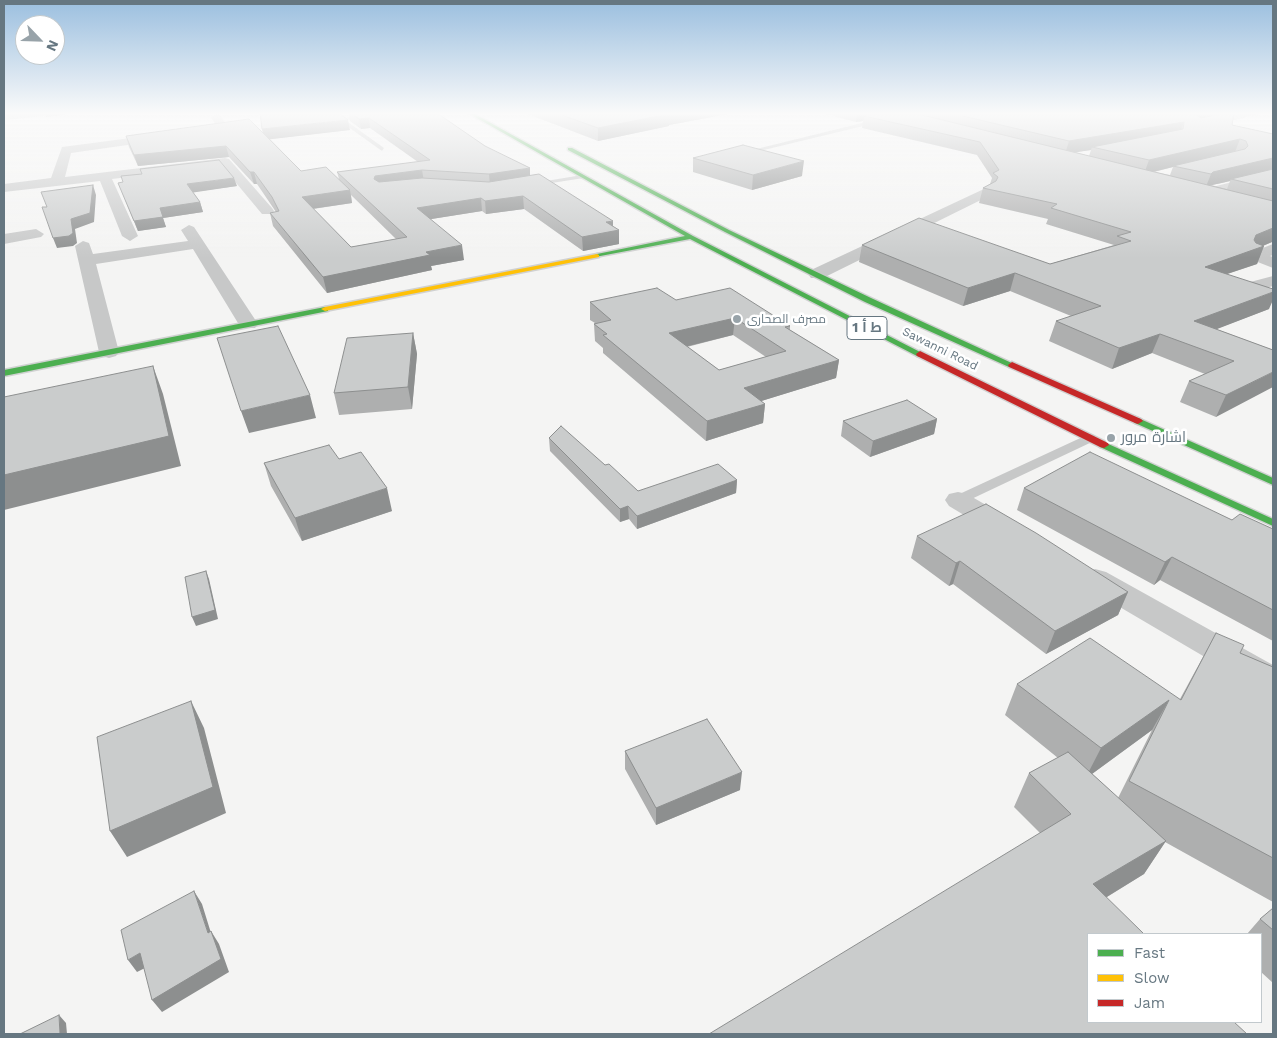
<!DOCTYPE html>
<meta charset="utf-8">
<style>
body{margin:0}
#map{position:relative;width:1277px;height:1038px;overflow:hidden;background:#f4f4f3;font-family:"Work Sans",sans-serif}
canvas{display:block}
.frame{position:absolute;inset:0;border:5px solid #667781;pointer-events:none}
.legend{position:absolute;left:1087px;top:933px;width:175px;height:90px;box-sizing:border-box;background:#fff;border:1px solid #c2c9cd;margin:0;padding:6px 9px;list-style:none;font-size:15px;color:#667781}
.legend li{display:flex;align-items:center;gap:10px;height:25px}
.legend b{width:25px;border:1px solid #c2c9cd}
.north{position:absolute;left:15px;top:15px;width:50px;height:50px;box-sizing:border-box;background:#fff;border:1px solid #c2c9cd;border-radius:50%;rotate:114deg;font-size:14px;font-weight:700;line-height:20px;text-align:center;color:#667781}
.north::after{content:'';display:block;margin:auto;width:18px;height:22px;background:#98a3a9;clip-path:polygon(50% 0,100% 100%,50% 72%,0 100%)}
</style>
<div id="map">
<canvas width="1277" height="1038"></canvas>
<div class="frame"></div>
<ul class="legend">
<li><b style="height:6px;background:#4caf50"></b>Fast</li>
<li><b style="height:6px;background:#ffc107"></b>Slow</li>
<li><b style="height:6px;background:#c62828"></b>Jam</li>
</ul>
<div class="north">N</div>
</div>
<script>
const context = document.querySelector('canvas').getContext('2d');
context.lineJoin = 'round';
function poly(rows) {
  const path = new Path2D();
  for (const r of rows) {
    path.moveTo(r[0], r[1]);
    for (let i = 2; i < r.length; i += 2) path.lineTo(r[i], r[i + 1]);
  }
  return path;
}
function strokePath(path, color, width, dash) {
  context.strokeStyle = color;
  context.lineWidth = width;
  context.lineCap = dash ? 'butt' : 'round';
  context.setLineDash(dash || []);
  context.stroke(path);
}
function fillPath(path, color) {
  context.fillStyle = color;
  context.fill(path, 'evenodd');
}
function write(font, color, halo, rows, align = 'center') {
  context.font = font + ' "Work Sans",Cairo,sans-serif';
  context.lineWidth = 5;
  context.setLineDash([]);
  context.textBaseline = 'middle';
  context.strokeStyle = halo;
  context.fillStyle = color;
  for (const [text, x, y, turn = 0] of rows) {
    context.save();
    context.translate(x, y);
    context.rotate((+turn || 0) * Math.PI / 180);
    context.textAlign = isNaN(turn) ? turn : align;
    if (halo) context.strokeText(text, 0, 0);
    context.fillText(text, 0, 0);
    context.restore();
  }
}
const fast = poly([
 [468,113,473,113,693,236,924,354,920,357,917,356,690,239,595,257,595,255,597,254,685,236,468,113],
 [568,148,572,148,729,230,871,298,1016,365,1015,367,1009,367,865,302,725,232,568,150,568,148],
 [325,307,328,307,328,311,4,376,4,370,325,307],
 [1138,418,1273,478,1273,485,1135,423,1133,421,1138,418],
 [1104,442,1273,519,1273,526,1100,447,1099,445,1104,442]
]);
const slow = poly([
 [597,254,599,255,599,257,325,311,321,309,325,307,597,254]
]);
const jam = poly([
 [920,351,1108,443,1109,445,1104,448,1100,447,917,356,916,354,920,351],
 [1012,362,1141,419,1143,421,1138,424,1135,423,1009,367,1008,365,1012,362]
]);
strokePath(fast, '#d0d1d1', 3);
strokePath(slow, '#d0d1d1', 3);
strokePath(jam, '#d0d1d1', 3);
fillPath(poly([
 [375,113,393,113,345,120,384,148,382,151,337,119,375,113],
 [882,118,884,121,739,156,736,154,882,118],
 [582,175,584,178,532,186,528,184,582,175],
 [1089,434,1094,435,1096,438,1094,441,963,503,958,504,951,500,953,497,1089,434]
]), '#c7c8c8');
fillPath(poly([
 [49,113,44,116,4,120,4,114,49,113],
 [1243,113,1263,113,1198,129,1193,126,1194,124,1243,113],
 [216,114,220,115,227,126,212,133,71,153,65,177,225,158,229,159,272,208,274,211,272,214,262,214,222,166,112,179,138,236,130,241,122,236,100,181,4,192,4,184,51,178,62,147,206,128,216,125,211,117,216,114],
 [1273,172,1273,180,1213,195,1206,191,1208,188,1273,172],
 [986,188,993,192,991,195,823,278,811,278,808,274,811,270,986,188],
 [189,225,194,227,258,324,255,328,241,328,193,249,96,264,119,352,116,356,109,358,102,356,99,352,75,246,83,241,89,243,93,254,188,241,181,230,189,225],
 [36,229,44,234,41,237,4,244,4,234,36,229],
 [1273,244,1273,255,1270,256,1273,257,1273,268,1250,259,1248,256,1250,253,1273,244],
 [1273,276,1273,286,1241,295,1235,294,1232,290,1235,286,1273,276],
 [958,492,967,494,1017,523,1021,529,1017,535,1007,538,997,535,949,506,945,500,949,494,958,492],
 [1095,569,1106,572,1273,665,1273,694,1261,690,1084,586,1080,579,1084,572,1095,569]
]), '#c7c8c8');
fillPath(fast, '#4caf50');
fillPath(slow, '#ffc107');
fillPath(jam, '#c62828');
fillPath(poly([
 [348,113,437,113,485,146,530,176,619,230,619,244,583,251,524,209,486,214,482,211,431,219,464,260,431,266,432,270,327,293,273,226,270,213,276,212,257,184,254,184,229,157,138,166,129,147,126,136,350,130,270,139,301,171,339,179,337,172,418,162,370,128,361,129,350,121],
 [351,195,396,239,351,247,313,209,352,203],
 [525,113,733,113,669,125,669,126,598,141],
 [822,113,1234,113,1232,125,1273,134,1273,243,1272,242,1263,246,1264,246,1257,264,1227,274,1269,309,1216,329,1273,350,1216,417,1180,402,1189,381,1205,374,1152,353,1112,369,1049,341,1056,321,1071,316,1010,291,963,306,859,262,862,245,1050,264,1114,245,1046,224,1048,219,979,203,983,188,990,184,992,178,977,155,862,128,863,121,856,122],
 [1091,150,1089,156,1075,152],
 [1173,167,1170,175,1154,172],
 [1230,181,1227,189,1211,185,1222,183],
 [693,158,802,176,752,190,693,172],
 [140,169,237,186,193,192,200,202,203,212,163,218,166,227,138,231,118,183,123,182,142,174],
 [676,300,790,326,790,330,839,360,836,378,761,401,765,404,763,423,706,441,603,353,603,348,595,341,594,324,595,323,590,320,590,302],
 [733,335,766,357,719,370,687,347],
 [413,333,417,354,412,409,339,415,334,393],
 [937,419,934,434,870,457,841,436,843,421],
 [549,438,605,465,638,491,737,480,736,493,637,529,629,519,620,522,550,451],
 [339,459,392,511,302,541,271,486,264,463],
 [1024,488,1232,520,1273,529,1273,641,1160,580,1154,585,1017,510],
 [917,536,1128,592,1118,615,1046,654,953,584,949,586,911,558],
 [1216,633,1240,653,1273,667,1273,902,1165,842,1144,874,1107,897,1040,833,1014,807,1029,773,1058,758,1005,715,1017,684,1180,699],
 [1152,730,1118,798,1092,774],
 [625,751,740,790,656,825,625,769],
 [1273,908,1273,983,1261,972,1261,934,1247,934,1260,919]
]), '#aeafaf');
fillPath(poly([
 [44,113,65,113,65,115,46,117],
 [669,113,733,113,669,125,669,126,598,141,598,128],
 [857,113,880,113,864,116,863,121,856,122],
 [1195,113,1232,113,1196,121,1194,114],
 [369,118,370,128,361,129,359,119],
 [348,120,350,130,264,140,262,129],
 [1184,122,1179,135,1092,147,1091,150,1065,154,1069,141],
 [1240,139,1235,152,1173,166,1173,167,1144,174,1149,160],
 [226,146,229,157,138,166,134,155],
 [1273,158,1273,171,1231,179,1230,181,1208,186,1205,189,1211,174,1213,172],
 [804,161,802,176,752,190,753,175],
 [530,168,530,180,490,186,489,174],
 [422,170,424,182,377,188,374,179,375,176],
 [250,172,254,172,257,184,254,184],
 [234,178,237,186,190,193,187,184],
 [93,185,96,195,94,222,75,229,77,243,73,246,57,248,53,238,71,219],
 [350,190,352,203,304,210,302,197],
 [523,196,524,209,486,214,485,201],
 [481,198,482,211,419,221,417,208],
 [200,202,203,212,163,218,166,227,138,231,134,221,160,208],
 [613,221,613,231,619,230,619,244,583,251,582,237,606,222],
 [1273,228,1273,240,1272,242,1250,251,1264,246,1257,264,1197,284,1205,267,1256,235],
 [462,245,464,260,431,266,432,270,327,293,323,277,426,252],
 [1015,273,1010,291,963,306,968,288],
 [1273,292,1273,300,1269,309,1186,341,1194,321],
 [735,318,733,335,668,351,669,333],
 [413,333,417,354,412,409,408,387],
 [1160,334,1152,353,1112,369,1119,348],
 [839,360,836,378,742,407,744,388],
 [153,366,163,394,181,466,4,510,4,475],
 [1273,372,1273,387,1216,417,1226,395],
 [310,395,316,418,249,433,241,411],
 [765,404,763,423,706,441,707,421],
 [937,419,934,434,870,457,873,441],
 [737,480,736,493,637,529,637,516],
 [387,488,392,511,302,541,295,518],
 [628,506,629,519,620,522,620,509],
 [1172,557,1160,580,1154,585,1165,562],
 [960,561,953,584,949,586,956,563],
 [206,571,209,579,218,619,196,626,192,617],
 [1128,592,1118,615,1046,654,1055,631],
 [1169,700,1152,730,1085,779,1101,748],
 [191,701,204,728,226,813,127,857,110,831],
 [742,772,740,790,656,825,656,808],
 [1166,841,1144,874,1074,917,1093,884],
 [194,891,202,904,215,946,208,933],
 [211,931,219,944,229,972,162,1012,152,1000],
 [140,953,149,966,137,972,128,960],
 [59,1015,66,1023,67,1034,60,1034]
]), '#8d8f8f');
const building = poly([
 [260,113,339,113,348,120,262,129,260,113],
 [351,113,437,113,485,146,530,168,489,174,422,170,375,176,374,179,379,182,422,178,489,182,539,174,613,221,606,222,619,230,582,237,523,196,485,201,481,198,417,208,462,245,426,252,430,255,323,277,270,213,279,211,272,197,254,172,250,172,226,146,134,155,126,136,249,119,301,171,326,167,350,190,302,197,351,247,407,237,337,172,430,160,369,118,359,119,351,113],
 [556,113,669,113,668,114,669,114,598,128,556,113],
 [877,113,914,113,1273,201,1273,228,1256,235,1254,240,1256,243,1264,246,1205,267,1273,289,1273,292,1194,321,1273,350,1273,372,1226,395,1189,381,1234,361,1160,334,1119,348,1056,321,1101,306,1015,273,968,288,862,245,919,218,1050,264,1131,241,1117,236,1131,232,1051,208,1057,204,983,188,996,181,998,177,993,173,999,170,980,142,864,116,877,113],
 [950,113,1195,113,1194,114,1201,118,1224,113,1234,113,1232,125,1273,134,1273,158,1213,172,1211,174,1173,166,1245,149,1248,146,1246,141,1240,139,1149,160,1092,147,1183,129,1184,122,1069,141,950,113],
 [743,145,804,161,753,175,693,158,743,145],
 [219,160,234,178,187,184,200,202,160,208,163,217,134,221,118,183,123,182,121,176,142,174,140,169,219,160],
 [1273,169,1273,189,1231,179,1273,169],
 [93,185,90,213,71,219,73,233,69,236,53,238,42,207,47,207,41,192,93,185],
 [657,288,676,300,730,288,790,326,785,327,839,360,744,388,765,404,707,421,603,335,607,334,594,324,611,320,590,302,657,288],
 [735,318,786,351,719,370,669,333,735,318],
 [278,326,310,395,241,411,217,338,278,326],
 [413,333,408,387,334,393,347,338,413,333],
 [153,366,169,436,4,475,4,397,153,366],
 [907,400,937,419,873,441,843,421,907,400],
 [561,426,605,465,609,464,638,491,718,464,737,480,637,516,628,506,620,509,549,438,561,426],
 [329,445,339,459,361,452,387,488,295,518,264,463,329,445],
 [1090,452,1232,520,1240,514,1273,529,1273,610,1172,557,1165,562,1024,488,1090,452],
 [986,504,1036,533,1128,592,1055,631,960,561,956,563,917,536,986,504],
 [206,571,215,610,192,617,185,577,206,571],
 [1216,633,1244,645,1240,653,1273,667,1273,858,1129,781,1169,700,1101,748,1017,684,1090,638,1181,700,1216,633],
 [191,701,213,787,110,831,97,737,191,701],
 [707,719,742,772,656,808,625,751,707,719],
 [1068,752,1166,841,1093,884,1144,934,1088,934,1088,1022,1234,1022,1247,1034,709,1034,1071,814,1029,773,1068,752],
 [194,891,208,933,211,931,221,959,152,1000,140,953,128,960,121,930,194,891],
 [1273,908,1273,930,1260,919,1273,908],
 [59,1015,60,1034,20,1034,59,1015]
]);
fillPath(building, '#cacccc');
strokePath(building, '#8d8f8f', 1);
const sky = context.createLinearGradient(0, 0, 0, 258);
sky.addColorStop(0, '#9bbfdf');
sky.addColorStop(0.44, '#fafafa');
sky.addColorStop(1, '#fafafa00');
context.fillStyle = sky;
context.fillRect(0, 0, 1277, 258);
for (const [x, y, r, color] of [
 [737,319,5,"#98a3a9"],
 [1111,438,5,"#98a3a9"]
]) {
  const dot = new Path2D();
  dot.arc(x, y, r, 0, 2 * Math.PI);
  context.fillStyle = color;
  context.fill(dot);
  strokePath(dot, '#fff', 2);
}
write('12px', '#667781', '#fff', [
 ["مصرف الصحارى",747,319]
], 'left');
write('12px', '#667781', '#fff', [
 ["Sawanni Road",940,349,26]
]);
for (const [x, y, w] of [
 [867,328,40]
]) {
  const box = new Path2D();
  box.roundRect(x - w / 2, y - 11.5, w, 23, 4);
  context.fillStyle = '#fff';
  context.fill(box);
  strokePath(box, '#667781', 1);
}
write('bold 14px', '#667781', null, [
 ["ط أ 1",867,328]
]);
write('15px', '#667781', '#fff', [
 ["اشارة مرور",1121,438]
], 'left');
</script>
